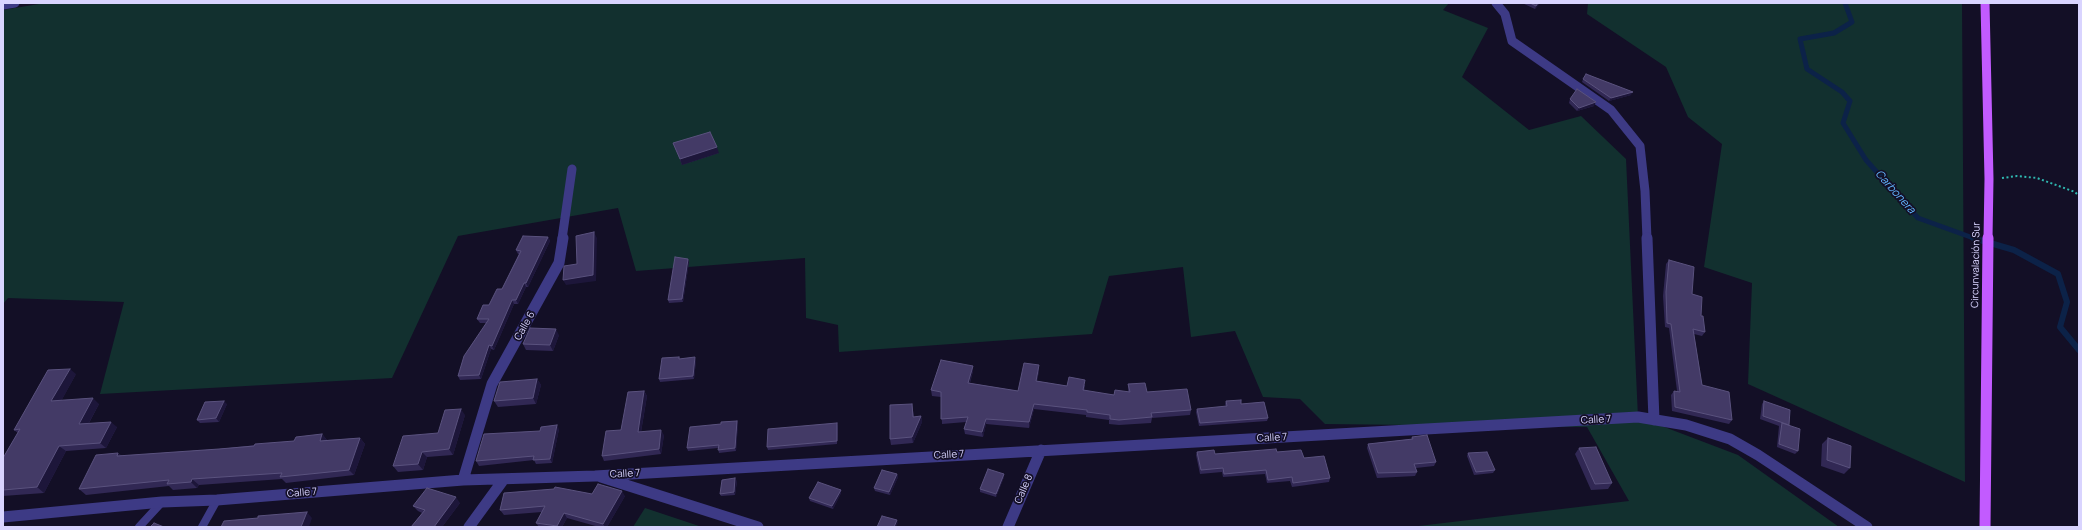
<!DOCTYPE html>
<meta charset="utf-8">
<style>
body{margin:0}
#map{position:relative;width:2082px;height:530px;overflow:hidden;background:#130f26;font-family:Manrope,sans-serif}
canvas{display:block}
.frame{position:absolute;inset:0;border:4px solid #d9d4ff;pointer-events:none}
</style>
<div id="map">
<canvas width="2082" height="530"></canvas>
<div class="frame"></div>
</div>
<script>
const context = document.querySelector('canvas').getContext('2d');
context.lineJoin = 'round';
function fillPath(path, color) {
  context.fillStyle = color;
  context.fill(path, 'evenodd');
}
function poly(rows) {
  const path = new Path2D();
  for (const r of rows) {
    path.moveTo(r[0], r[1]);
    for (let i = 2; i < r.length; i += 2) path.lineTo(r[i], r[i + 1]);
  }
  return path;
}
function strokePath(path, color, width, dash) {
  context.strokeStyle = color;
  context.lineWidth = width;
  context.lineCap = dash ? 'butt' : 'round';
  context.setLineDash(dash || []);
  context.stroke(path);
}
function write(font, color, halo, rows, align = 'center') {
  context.font = font + ' Manrope,sans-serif';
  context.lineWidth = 3.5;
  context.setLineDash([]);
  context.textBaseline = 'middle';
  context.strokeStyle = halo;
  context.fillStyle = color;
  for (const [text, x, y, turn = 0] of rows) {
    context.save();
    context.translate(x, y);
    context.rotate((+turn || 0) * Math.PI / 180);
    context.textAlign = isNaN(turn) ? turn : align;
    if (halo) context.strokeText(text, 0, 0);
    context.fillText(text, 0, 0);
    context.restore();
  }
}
fillPath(poly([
 [45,3,1449,3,1443,10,1488,28,1462,77,1529,130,1581,116,1626,159,1638,417,1738,455,1839,527,1410,527,1629,501,1587,427,1325,424,1300,399,1263,397,1235,331,1191,337,1183,267,1109,276,1092,334,839,352,838,325,806,318,805,258,636,271,618,208,458,236,392,378,100,394,124,302,8,298,3,304,3,10],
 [1588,3,1962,3,1965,482,1748,384,1752,283,1704,267,1722,144,1688,117,1666,67,1587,14],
 [645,508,702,527,633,527]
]), '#12302f');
strokePath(poly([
 [1845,3,1852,22,1834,33,1800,39,1807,69,1842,92,1850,101,1843,123,1866,160,1918,218,1976,239]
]), '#0c2248', 5);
strokePath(poly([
 [1973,238,2014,250,2058,274,2067,302,2060,327,2079,350]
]), '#0c2248', 6);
strokePath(poly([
 [2002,178,2017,176,2037,178,2075,192,2079,196]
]), '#2fb8b0', 2, [2, 2.5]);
strokePath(poly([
 [139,527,162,502],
 [202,527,217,500]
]), '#3d3a85', 8);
strokePath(poly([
 [1496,3,1505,14,1512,41,1611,110,1640,146,1645,191,1647,239],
 [3,5,15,3],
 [562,239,572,169]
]), '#3d3a85', 9);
strokePath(poly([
 [1647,238,1654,420],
 [601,477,758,527],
 [463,480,492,384,559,263,563,238],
 [3,517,162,502,217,500,463,480,595,476,1638,417,1686,425,1730,439,1758,455,1867,527],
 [469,527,504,479],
 [1008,527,1041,450]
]), '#3d3a85', 11);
strokePath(poly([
 [1985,3,1989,179,1988,239]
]), '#c25bff', 9);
strokePath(poly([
 [1985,527,1988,238]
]), '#c25bff', 11);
fillPath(poly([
 [1522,3,1540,3,1535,9],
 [1583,79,1631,95,1609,101,1582,82],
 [1570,99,1594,106,1577,111,1569,103],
 [673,143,719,153,682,165],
 [548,237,550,241,528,287,526,287,518,304,514,304,494,350,491,349,481,379,460,380,458,376,486,323,480,323,477,319,489,305,502,289,519,254,518,254,516,250],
 [688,259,689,262,683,302,669,303,668,300],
 [1669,260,1692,294,1701,316,1705,332,1702,336,1694,334,1702,385,1732,420,1729,424,1672,411,1671,395,1674,391,1677,391,1669,328,1665,327,1663,296,1666,264],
 [559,335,553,351,526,350,523,344],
 [679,357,680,359,696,361,694,379,660,382,659,379],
 [973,371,970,383,1018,391,1039,371,1037,381,1067,386,1085,385,1084,391,1114,395,1128,392,1128,384,1147,392,1191,410,1190,415,1152,418,1151,423,1119,425,1109,424,1109,420,1086,417,1086,415,1034,409,1029,428,986,424,983,437,965,434,964,429,966,422,942,424,941,397,932,396,931,390],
 [76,374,61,401,99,404,89,423,117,427,106,448,66,451,44,493,3,496,3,458,18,433,14,430],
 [537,379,541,385,536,404,498,407,494,401],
 [644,391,647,396,641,432,664,435,661,454,604,461,602,456,621,430],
 [1226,401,1241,404,1268,418,1267,421,1199,426,1196,412,1197,409,1226,407,1225,404],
 [1764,401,1789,425,1798,451,1795,454,1777,447,1779,426,1760,419,1762,404],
 [227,404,219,422,200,423,197,420],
 [912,404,914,417,921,416,922,422,913,443,891,445,890,439],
 [465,415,453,455,427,457,423,470,398,472,393,466],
 [737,421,738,424,736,451,719,453,718,448,688,451,687,448,721,424],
 [838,426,837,444,768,450,767,447],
 [559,429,552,463,536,464,534,460,479,466,476,461],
 [322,434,327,440,360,438,365,444,354,475,286,483,282,479,199,485,197,488,173,490,169,486,86,495,79,489,118,453,122,456,219,449,294,441],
 [1412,437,1436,462,1434,466,1416,468,1417,472,1415,476,1377,478,1367,448,1368,444,1411,439],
 [1828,438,1850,468,1844,474,1821,466,1822,444],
 [1579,448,1612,483,1608,489,1591,490,1575,454],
 [1197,452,1215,454,1277,452,1304,458,1330,478,1329,482,1292,487,1290,481,1267,483,1265,474,1223,477,1222,472,1200,474,1196,455],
 [1468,453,1495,470,1493,473,1474,475,1467,456],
 [897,474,898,477,890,495,875,491,874,488],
 [1004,474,1004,477,996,497,980,492,980,489],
 [737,481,735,495,721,496,720,494],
 [841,490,841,493,833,509,810,501,809,498],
 [592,494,625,496,607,527,599,527,567,518,562,527,539,527,536,523,542,512,504,515,500,510],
 [460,503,442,527,411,527,422,513,418,511,413,506]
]), '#312854');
fillPath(poly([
 [1538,3,1540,3,1535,9,1536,6],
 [1633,92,1631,95,1609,101,1611,98],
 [1596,102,1594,106,1577,111,1579,108],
 [717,147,719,153,682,165,680,159],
 [594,232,597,238,596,281,566,285,563,280,593,275],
 [548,237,550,241,528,287,526,283],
 [688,259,689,262,683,302,682,299],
 [524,283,526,287,518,304,516,300],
 [512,300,514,304,494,350,492,346],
 [556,329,559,335,553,351,550,345],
 [489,345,491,349,481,379,479,375],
 [695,357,696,361,694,379,693,376],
 [1039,365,1039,371,1036,386,1036,381],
 [973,366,973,371,968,388,968,383],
 [70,369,76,374,58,407,51,401],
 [537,379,541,385,536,404,533,398],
 [644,391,647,396,640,437,638,432],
 [93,398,99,404,85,430,79,424],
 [224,401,227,404,219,422,216,418],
 [1034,404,1034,409,1029,428,1029,422],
 [461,409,465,415,453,455,449,449],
 [921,416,922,422,913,443,912,437],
 [986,419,986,424,983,437,982,432],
 [737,421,738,424,736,451,735,448],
 [111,422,117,427,106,448,100,443],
 [837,423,838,426,837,444],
 [557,425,559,429,552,463,550,459],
 [661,430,664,435,661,454,659,449],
 [322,434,327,440,320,441],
 [360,438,365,444,354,475,349,470],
 [59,446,66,451,44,493,37,487],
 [422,452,427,457,423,470,418,464],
 [118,453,125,459,117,456],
 [897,474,898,477,890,495,889,492],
 [1004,474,1004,477,996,497,996,494],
 [735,478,737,481,735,495,734,492],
 [192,479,199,485,197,488,191,482],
 [841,490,841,493,833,509,832,506],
 [622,491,625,496,607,527,605,527,603,524],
 [456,497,460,503,442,527,434,527],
 [307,512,312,518,309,527,301,527],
 [564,513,567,518,562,527,557,527,557,526],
 [897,520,898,523,896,527,894,527]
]), '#1d163a');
const building = poly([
 [1530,3,1538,3,1536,6,1530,3],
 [1586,74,1633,92,1611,98,1583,79,1586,74],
 [1577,89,1596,102,1579,108,1570,99,1577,89],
 [710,132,717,147,680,159,673,143,710,132],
 [594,232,593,275,563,280,564,266,577,264,576,236,594,232],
 [523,236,548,237,526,283,524,283,516,300,512,300,492,346,489,345,479,375,458,376,464,356,489,319,477,319,483,305,489,305,497,289,502,289,521,251,516,250,523,236],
 [675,257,688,259,682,299,668,300,675,257],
 [1669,260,1694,267,1692,294,1702,297,1701,316,1703,316,1705,332,1693,329,1702,385,1729,392,1732,420,1675,407,1674,391,1680,392,1671,324,1667,323,1666,292,1669,260],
 [530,328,556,329,550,345,523,344,530,328],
 [679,357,679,359,695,357,693,376,659,379,662,358,679,357],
 [941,360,973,366,968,383,1018,391,1024,363,1039,365,1036,381,1067,386,1069,377,1085,380,1083,390,1114,395,1115,390,1130,392,1128,384,1145,383,1147,392,1187,389,1191,410,1151,413,1152,417,1119,420,1110,419,1110,415,1087,412,1087,410,1034,404,1029,422,986,419,982,432,964,429,968,417,941,419,941,392,931,390,941,360],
 [70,369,51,401,93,398,79,424,111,422,100,443,59,446,37,487,3,490,3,458,20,429,14,430,48,370,70,369],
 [537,379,533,398,494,401,500,382,537,379],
 [644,391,638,432,661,430,659,449,602,456,606,431,621,430,628,392,644,391],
 [1241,400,1241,404,1264,402,1268,418,1200,423,1197,409,1227,406,1226,401,1241,400],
 [224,401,216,418,197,420,205,402,224,401],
 [1764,401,1790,410,1789,425,1763,416,1764,401],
 [912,404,913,417,921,416,912,437,890,439,890,405,912,404],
 [461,409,449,449,422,452,418,464,393,466,403,436,438,433,445,410,461,409],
 [737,421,735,448,718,450,719,445,687,448,690,427,721,424,721,422,737,421],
 [837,423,837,441,767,447,768,429,837,423],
 [1782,423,1800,429,1798,451,1779,444,1782,423],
 [557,425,550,459,533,460,534,456,476,461,484,434,540,431,541,427,557,425],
 [322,434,320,441,360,438,349,470,280,477,282,473,192,479,191,482,167,484,169,480,79,489,96,455,118,453,117,456,219,449,254,446,255,444,294,441,296,437,322,434],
 [1427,435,1436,462,1414,464,1417,472,1378,473,1368,444,1413,439,1412,437,1427,435],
 [1828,438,1851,446,1850,468,1827,460,1828,438],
 [1596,447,1612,483,1595,484,1579,448,1596,447],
 [1276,449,1277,452,1301,450,1304,458,1324,456,1330,478,1293,483,1292,477,1268,480,1266,470,1224,474,1223,468,1201,470,1197,452,1214,450,1215,454,1276,449],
 [1487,452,1495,470,1476,472,1468,453,1487,452],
 [988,469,1004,474,996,494,980,489,988,469],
 [882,470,897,474,889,492,874,488,882,470],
 [735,478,734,492,720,494,722,480,735,478],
 [818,482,841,490,832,506,809,498,818,482],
 [598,484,622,491,603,524,564,513,557,526,536,523,545,506,500,510,504,493,554,489,555,487,592,494,598,484],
 [427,488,456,497,434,527,411,527,425,510,413,506,427,488],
 [307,512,301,527,221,527,224,521,258,518,258,516,307,512],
 [882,516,897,520,894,527,877,527,882,516],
 [154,523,164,527,150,527,154,523]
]);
fillPath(building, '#433a66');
strokePath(building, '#5a527e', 1);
write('10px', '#d9d4ff', '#130f26', [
 ["Circunvalación Sur",1976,265,-89],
 ["Calle 6",525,326,-61],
 ["Calle 7",1596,420,-3],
 ["Calle 7",1272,438,-3],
 ["Calle 7",949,455,-3],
 ["Calle 7",625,474,-3],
 ["Calle 8",1024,489,-67],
 ["Calle 7",302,493,-5]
]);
write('italic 11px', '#62b6ff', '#130f26', [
 ["Carbonera",1895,192,48]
]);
</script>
